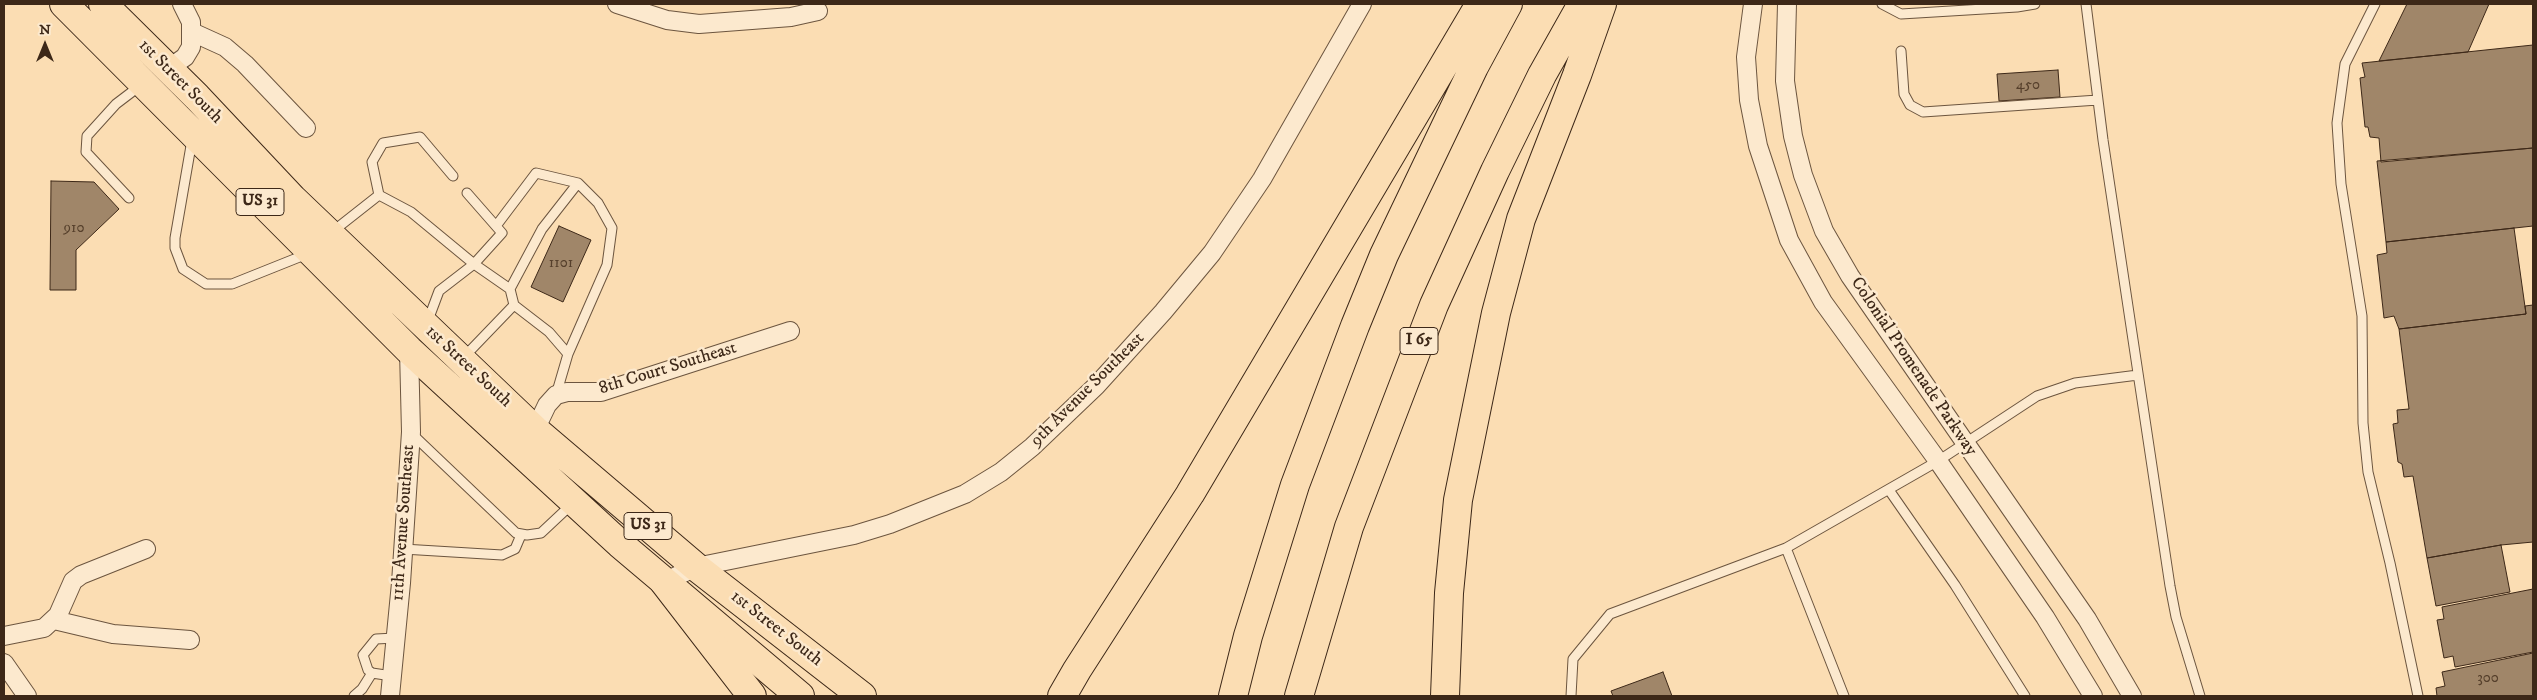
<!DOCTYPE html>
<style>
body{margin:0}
#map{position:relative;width:2537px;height:700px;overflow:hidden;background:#fbddb3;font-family:"IM FELL DW Pica",serif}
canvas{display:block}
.frame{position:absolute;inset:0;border:5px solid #3d2818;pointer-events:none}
.north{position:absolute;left:20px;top:20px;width:50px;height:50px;-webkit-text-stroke:4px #fce9ce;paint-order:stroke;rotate:0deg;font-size:14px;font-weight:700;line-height:20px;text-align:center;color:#3d2818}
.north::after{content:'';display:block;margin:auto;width:18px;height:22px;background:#3d2818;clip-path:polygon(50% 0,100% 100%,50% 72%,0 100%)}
</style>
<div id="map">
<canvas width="2537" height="700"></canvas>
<div class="frame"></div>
<div class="north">N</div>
</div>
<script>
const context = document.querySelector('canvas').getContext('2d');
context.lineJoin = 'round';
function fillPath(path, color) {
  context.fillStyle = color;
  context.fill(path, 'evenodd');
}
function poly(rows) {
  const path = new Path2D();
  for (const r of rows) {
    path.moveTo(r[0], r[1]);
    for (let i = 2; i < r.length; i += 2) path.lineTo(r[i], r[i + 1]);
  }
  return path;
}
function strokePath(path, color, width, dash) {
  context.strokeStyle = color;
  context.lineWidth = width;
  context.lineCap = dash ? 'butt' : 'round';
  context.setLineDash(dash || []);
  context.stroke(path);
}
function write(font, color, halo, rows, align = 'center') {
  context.font = font + ' "IM FELL DW Pica",serif';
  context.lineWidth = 5;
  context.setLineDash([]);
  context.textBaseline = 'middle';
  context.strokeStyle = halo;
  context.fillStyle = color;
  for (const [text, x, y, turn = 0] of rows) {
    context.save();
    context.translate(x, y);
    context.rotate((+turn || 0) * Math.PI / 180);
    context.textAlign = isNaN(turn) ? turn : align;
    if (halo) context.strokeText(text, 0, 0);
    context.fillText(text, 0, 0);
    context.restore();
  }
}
const building = poly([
 [2407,4,2489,4,2468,52,2379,61,2407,4],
 [2533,45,2533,148,2381,162,2379,138,2370,137,2368,127,2365,127,2360,78,2365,77,2362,63,2533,45],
 [2058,70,2060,97,1999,101,1997,74,2058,70],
 [2533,148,2533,226,2386,242,2377,161,2533,148],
 [51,181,94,182,119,209,76,250,76,290,50,290,51,181],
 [559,226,591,240,563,302,531,287,559,226],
 [2514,228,2526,314,2399,329,2394,316,2384,318,2377,255,2387,253,2386,242,2514,228],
 [2533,305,2533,542,2501,545,2427,558,2413,476,2404,477,2402,464,2398,462,2393,424,2398,423,2397,410,2409,409,2399,329,2526,314,2525,306,2533,305],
 [2501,545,2510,592,2436,606,2427,558,2501,545],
 [2533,589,2533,652,2455,667,2453,656,2444,658,2437,620,2444,619,2442,607,2533,589],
 [2533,653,2533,696,2437,696,2436,688,2445,686,2442,672,2533,653],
 [1663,672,1672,696,1613,696,1611,691,1663,672]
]);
fillPath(building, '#a08669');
strokePath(building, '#3d2818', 1);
const lane = poly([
 [1882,4,1901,14,2017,7,2035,4],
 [2086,4,2103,140,2170,586,2176,617,2200,696],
 [2375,4,2345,64,2337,123,2341,184,2362,316,2363,423,2368,472,2390,563,2418,696],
 [1901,51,1904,94,1910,105,1923,112,2098,100],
 [192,140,175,238,175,248,183,269,206,284,232,284,307,254],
 [379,195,411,212,474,264,510,289,514,305],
 [129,198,86,152,87,136,116,104,141,85],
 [332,232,379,195,372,162,383,143,420,137,453,176],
 [510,289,542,229,578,183],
 [427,323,439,291,474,264,502,233,467,193],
 [464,357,514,305,549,332,568,354,607,265,612,228,598,203,578,183,536,173,496,226],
 [556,395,568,354],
 [411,433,516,533,527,535,541,533,573,503],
 [1889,490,1955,585,2025,696],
 [403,549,502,555,515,549,521,535],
 [392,676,372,673,368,670,363,655,376,639,395,638],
 [354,696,362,689,372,673],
 [1571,696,1573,659,1610,614,1786,548],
 [1844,696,1786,548,1938,461,2037,396,2075,383,2138,375]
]);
const street = poly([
 [617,4,667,20,699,24,791,17,818,11],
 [1753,4,1746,57,1749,100,1758,146,1789,240,1823,302,1938,461,2045,617,2093,696],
 [1787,4,1785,81,1793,136,1803,175,1824,231,1850,276,2087,619,2132,696],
 [192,32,225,47,245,64,306,128],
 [168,69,185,57,191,47,191,22,182,4],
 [535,430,547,405,556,395,567,392,601,392,790,331],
 [664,582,696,567,854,535,890,524,965,494,1001,472,1032,447,1096,386,1163,312,1212,253,1262,179,1362,4],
 [54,620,113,634,190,640],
 [4,636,44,628,58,615,73,581,81,575,146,549],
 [4,663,27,696],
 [390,696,401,583,411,432,409,350]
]);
const primary = poly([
 [64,4,409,350,620,544,800,696],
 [103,4,197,97,293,199,535,430,696,567,862,696]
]);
const highway = poly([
 [664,582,752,696],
 [1062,696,1077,670,1190,494,1480,4],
 [1233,696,1248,636,1295,485,1355,326,1384,255,1474,67,1508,4],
 [1299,696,1349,527,1434,305,1495,171,1542,75,1582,4],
 [1445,696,1449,593,1458,500,1496,313,1521,219,1577,75,1602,4]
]);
strokePath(lane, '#6c553f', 11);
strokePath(street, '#6c553f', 20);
strokePath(primary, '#3d2818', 30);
strokePath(highway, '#3d2818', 30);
strokePath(lane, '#fce9ce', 9);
strokePath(street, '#fce9ce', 18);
strokePath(primary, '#fbddb3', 28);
strokePath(highway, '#fbddb3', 28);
write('15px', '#56402c', null, [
 ["450",2028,86],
 ["910",74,229],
 ["1101",561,264],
 ["300",2488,679]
]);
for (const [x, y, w] of [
 [260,202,48],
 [1419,341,38],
 [648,526,48]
]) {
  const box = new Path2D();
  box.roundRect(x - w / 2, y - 13.5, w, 27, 4);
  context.fillStyle = '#fce9ce';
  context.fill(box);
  strokePath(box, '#3d2818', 1);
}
write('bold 16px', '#3d2818', null, [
 ["US 31",260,202],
 ["I 65",1419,341],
 ["US 31",648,526]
]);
write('18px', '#3d2818', '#fce9ce', [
 ["1st Street South",180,82,45],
 ["1st Street South",468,367,43],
 ["Colonial Promenade Parkway",1913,367,56],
 ["8th Court Southeast",668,369,-17],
 ["9th Avenue Southeast",1088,390,-45],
 ["11th Avenue Southeast",404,523,-86],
 ["1st Street South",776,629,38]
]);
</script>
